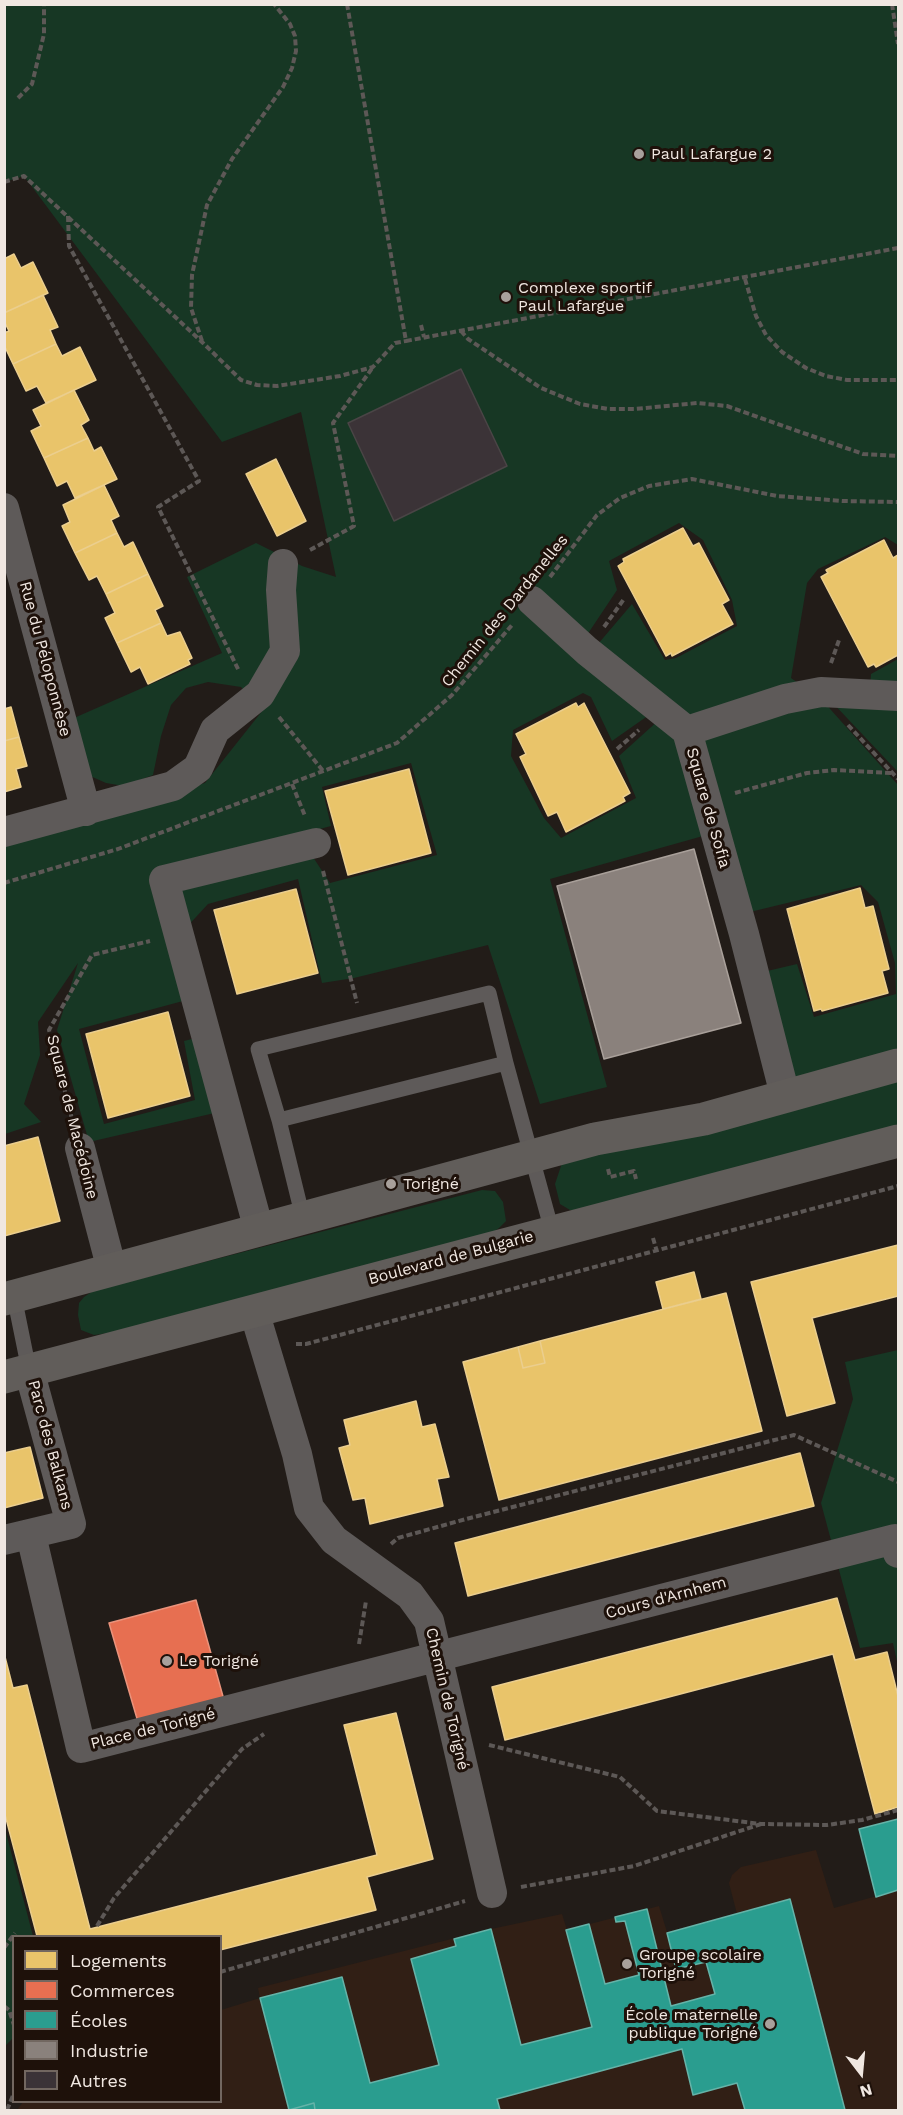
<!DOCTYPE html>
<meta charset="utf-8">
<style>
body{margin:0}
#map{position:relative;width:903px;height:2115px;overflow:hidden;background:#221c18;font-family:"Work Sans",sans-serif}
canvas{display:block}
.frame{position:absolute;inset:0;border:6px solid #f0e7e1;pointer-events:none}
.legend{position:absolute;left:12px;top:1935px;width:210px;height:168px;box-sizing:border-box;background:#1e110a;border:2px solid #726760;margin:0;padding:8px 10px;list-style:none;font-size:18px;color:#f0e7e1}
.legend li{display:flex;align-items:center;gap:12px;height:30px}
.legend b{width:30px;border:2px solid #726760}
.north{position:absolute;left:831px;top:2043px;width:60px;height:60px;-webkit-text-stroke:4px #1e110a;paint-order:stroke;rotate:164deg;font-size:16px;font-weight:700;line-height:24px;text-align:center;color:#f0e7e1}
.north::after{content:'';display:block;margin:auto;width:21px;height:27px;background:#f0e7e1;clip-path:polygon(50% 0,100% 100%,50% 72%,0 100%)}
</style>
<div id="map">
<canvas width="903" height="2115"></canvas>
<div class="frame"></div>
<ul class="legend">
<li><b style="height:16px;background:#e9c46a"></b>Logements</li>
<li><b style="height:16px;background:#e76f51"></b>Commerces</li>
<li><b style="height:16px;background:#2a9d8f"></b>Écoles</li>
<li><b style="height:16px;background:#8a817c"></b>Industrie</li>
<li><b style="height:16px;background:#3b3337"></b>Autres</li>
</ul>
<div class="north">N</div>
</div>
<script>
const context = document.querySelector('canvas').getContext('2d');
context.lineJoin = 'round';
function fillPath(path, color) {
  context.fillStyle = color;
  context.fill(path, 'evenodd');
}
function poly(rows) {
  const path = new Path2D();
  for (const r of rows) {
    path.moveTo(r[0], r[1]);
    for (let i = 2; i < r.length; i += 2) path.lineTo(r[i], r[i + 1]);
  }
  return path;
}
function strokePath(path, color, width, dash) {
  context.strokeStyle = color;
  context.lineWidth = width;
  context.lineCap = dash ? 'butt' : 'round';
  context.setLineDash(dash || []);
  context.stroke(path);
}
function write(font, color, halo, rows, align = 'center') {
  context.font = font + ' "Work Sans",sans-serif';
  context.lineWidth = 6;
  context.setLineDash([]);
  context.textBaseline = 'middle';
  context.strokeStyle = halo;
  context.fillStyle = color;
  for (const [text, x, y, turn = 0] of rows) {
    context.save();
    context.translate(x, y);
    context.rotate((+turn || 0) * Math.PI / 180);
    context.textAlign = isNaN(turn) ? turn : align;
    if (halo) context.strokeText(text, 0, 0);
    context.fillText(text, 0, 0);
    context.restore();
  }
}
fillPath(poly([
 [816,1850,834,1908,898,1890,898,2110,17,2110,23,2102,220,2102,221,2010,260,1998,258,1988,491,1929,562,1914,567,1930,659,1906,667,1932,737,1914,729,1883,732,1875,741,1867]
]), '#311f15');
fillPath(poly([
 [5,5,898,5,898,545,885,537,818,569,807,583,791,678,823,701,898,785,898,1052,794,1079,763,972,797,964,814,1017,896,994,895,963,878,902,861,885,750,912,695,740,598,644,632,604,665,660,676,658,737,626,732,600,703,540,679,523,609,561,617,590,585,638,649,715,612,741,591,697,583,693,513,730,511,756,544,818,561,838,636,798,619,756,660,719,678,737,703,836,550,879,607,1087,540,1104,488,945,354,978,322,983,298,879,208,904,173,942,183,1001,79,1029,104,1124,195,1100,184,1041,200,1037,219,1112,89,1142,57,1030,78,963,38,1022,40,1055,24,1104,41,1122,5,1134,5,842,205,783,263,710,241,687,208,682,186,688,171,705,161,736,153,775,124,786,106,783,88,775,74,718,222,653,187,577,256,543,302,566,336,577,301,412,222,442,24,176,5,182],
 [411,763,437,855,330,883,309,851,316,830,331,826,322,787],
 [898,659,898,689,870,687,871,674],
 [830,700,898,701,898,772],
 [898,1078,898,1128,587,1210,570,1210,560,1204,555,1184,563,1160],
 [482,1190,495,1191,503,1202,506,1221,499,1228,490,1234,116,1332,94,1335,81,1330,78,1315,79,1303,84,1297,93,1291],
 [898,1350,898,1666,893,1643,860,1648,821,1503,853,1399,845,1362],
 [4,1825,33,1936,14,1936,13,2038,5,2046]
]), '#173724');
const homes = poly([
 [14,254,21,268,33,262,48,293,4,313,4,259,14,254],
 [43,295,58,327,50,330,56,344,13,364,4,345,4,333,9,331,4,321,4,313,43,295],
 [56,344,62,356,80,347,96,380,46,403,37,386,26,391,13,364,56,344],
 [74,390,89,420,81,425,88,438,44,458,31,431,41,426,33,410,74,390],
 [88,438,94,451,101,447,117,479,75,498,67,481,57,486,44,458,88,438],
 [276,459,306,521,277,536,246,474,276,459],
 [104,485,119,516,111,520,117,533,75,553,62,526,70,522,63,505,104,485],
 [683,528,693,546,699,543,729,600,722,604,733,624,672,656,671,653,666,656,618,566,624,562,623,559,683,528],
 [117,533,124,547,133,542,148,574,106,594,97,576,89,580,75,553,117,533],
 [884,540,893,558,898,555,898,655,876,667,874,664,868,667,821,577,828,573,826,570,884,540],
 [148,574,163,606,155,610,161,623,117,643,105,618,115,613,106,594,148,574],
 [161,623,167,636,180,632,192,658,188,660,190,664,148,684,140,667,131,672,117,643,161,623],
 [576,703,578,707,584,703,630,793,623,797,625,801,566,832,557,812,548,816,520,757,526,754,516,734,576,703],
 [11,707,19,737,4,741,4,709,11,707],
 [19,737,27,766,16,769,21,787,4,792,4,741,19,737],
 [409,769,431,853,348,875,325,791,409,769],
 [860,888,865,908,873,906,889,969,882,971,888,993,822,1011,821,1009,814,1011,787,909,860,888],
 [296,889,318,973,237,994,214,910,296,889],
 [168,1012,190,1096,108,1118,86,1034,168,1012],
 [38,1137,60,1221,4,1236,4,1146,38,1137],
 [898,1245,898,1296,812,1318,835,1403,787,1416,751,1282,898,1245],
 [694,1272,701,1299,663,1309,656,1282,694,1272],
 [726,1293,762,1431,499,1500,463,1362,518,1347,523,1368,545,1363,540,1341,726,1293],
 [540,1341,545,1363,523,1368,518,1347,540,1341],
 [416,1401,422,1427,435,1424,449,1477,437,1479,443,1506,370,1524,365,1498,353,1500,339,1448,350,1445,344,1420,416,1401],
 [30,1447,43,1498,4,1508,4,1453,30,1447],
 [800,1453,814,1506,468,1596,455,1543,800,1453],
 [837,1598,855,1660,887,1652,898,1696,898,1807,875,1814,833,1654,505,1740,492,1687,837,1598],
 [4,1653,13,1688,27,1685,90,1929,377,1855,344,1725,396,1713,433,1859,367,1877,376,1910,220,1950,220,1936,37,1936,4,1811,4,1653]
]);
fillPath(homes, '#e9c46a');
strokePath(homes, '#ebce8e', 1.5);
const shops = poly([
 [196,1600,224,1700,138,1722,109,1623,196,1600]
]);
fillPath(shops, '#e76f51');
strokePath(shops, '#ea937c', 1.5);
const schools = poly([
 [898,1819,898,1890,876,1897,859,1829,898,1819],
 [790,1899,845,2110,745,2110,737,2083,693,2095,682,2049,497,2099,500,2110,315,2110,314,2103,289,2110,260,1998,342,1977,370,2083,439,2065,411,1959,456,1946,454,1939,491,1929,521,2045,592,2027,566,1930,589,1924,605,1984,639,1975,625,1921,616,1922,615,1917,647,1909,671,2006,715,1994,706,1962,676,1969,667,1933,790,1899],
 [314,2103,315,2110,289,2110,314,2103]
]);
fillPath(schools, '#2a9d8f');
strokePath(schools, '#65b3a8', 1.5);
const industry = poly([
 [694,849,741,1023,604,1059,557,886,694,849]
]);
fillPath(industry, '#8a817c');
strokePath(industry, '#a9a09a', 1.5);
const building = poly([
 [461,369,507,466,394,521,348,423,461,369]
]);
fillPath(building, '#3b3337');
strokePath(building, '#4a4546', 1.5);
strokePath(poly([
 [347,4,406,341,898,248],
 [892,4,898,44],
 [18,98,32,84,44,34,44,4],
 [4,182,24,176,202,342,241,380,257,385,277,386,340,376,373,367,395,343,406,341],
 [68,216,69,246,199,481,158,507,239,671],
 [745,279,756,316,766,335,782,352,806,368,826,376,847,380,898,380],
 [421,325,424,337],
 [461,331,468,339,541,388,580,404,608,409,635,409,697,403,727,406,863,454,898,456],
 [202,341,191,308,192,275,207,205,232,159,283,87,292,68,296,51,295,36,290,24,274,4],
 [310,550,354,526,333,423,373,367],
 [550,577,597,515,620,498,649,486,692,479,777,496,843,501,898,502],
 [604,627,624,599],
 [831,663,839,640],
 [279,717,324,772],
 [848,725,898,779],
 [617,749,639,730],
 [292,784,305,816],
 [735,793,807,773,834,770,892,773],
 [323,871,357,1003],
 [4,883,118,849,397,743,452,695,512,625],
 [72,1119,49,1030,92,955,150,941],
 [608,1169,610,1177,634,1171,636,1179],
 [653,1238,657,1252],
 [296,1344,306,1344,898,1186],
 [391,1544,398,1538,466,1519,794,1435,898,1482],
 [359,1644,366,1601],
 [489,1745,620,1777,657,1811,761,1824,827,1825,862,1820,898,1810],
 [521,1887,634,1866,761,1824],
 [97,1926,114,1898,242,1749,264,1734],
 [4,1948,15,1933],
 [220,1972,465,1901],
 [4,2006,9,2010,14,2025],
 [7,2110,14,2093]
]), '#5d5856', 4, [6, 3]);
strokePath(poly([
 [279,1120,506,1063,552,1231],
 [303,1218,279,1120,258,1049,489,993,506,1063],
 [14,1296,29,1370]
]), '#5e5a59', 15);
strokePath(poly([
 [4,508,86,811],
 [532,601,587,651,687,731],
 [4,832,173,786,198,768,215,730,260,694,285,651,281,590,283,564],
 [785,1095,744,934,687,731,785,699,821,692,898,696],
 [80,1148,112,1270],
 [259,1230,164,880,316,843],
 [254,1311,297,1454,309,1508,334,1540,410,1595,429,1621,492,1893],
 [31,1535,81,1748,895,1539,898,1553],
 [4,1540,71,1524,29,1370]
]), '#5e5a59', 30);
strokePath(poly([
 [4,1299,595,1139,704,1119,898,1065],
 [4,1377,898,1141]
]), '#615d5a', 33);
for (const [x, y, r, color] of [
 [639,154,6,"#a8a09b"],
 [506,297,6,"#a8a09b"],
 [391,1184,6,"#a8a09b"],
 [167,1661,6,"#a8a09b"],
 [627,1964,6,"#a8a09b"],
 [770,2024,6,"#a8a09b"]
]) {
  const dot = new Path2D();
  dot.arc(x, y, r, 0, 2 * Math.PI);
  context.fillStyle = color;
  context.fill(dot);
  strokePath(dot, '#1e110a', 2);
}
write('16px', '#f0e7e1', '#1e110a', [
 ["Paul Lafargue 2",651,154],
 ["Complexe sportif",518,288],
 ["Paul Lafargue",518,306],
 ["Torigné",403,1184],
 ["Le Torigné",179,1661],
 ["Groupe scolaire",639,1955],
 ["Torigné",639,1973],
 ["École maternelle",758,2015,"right"],
 ["publique Torigné",758,2033,"right"]
], 'left');
write('16px', '#f0e7e1', '#1e110a', [
 ["Chemin des Dardanelles",505,611,-51],
 ["Rue du Péloponnèse",45,659,75],
 ["Square de Sofia",708,808,74],
 ["Square de Macédoine",72,1117,76],
 ["Boulevard de Bulgarie",451,1258,-15],
 ["Parc des Balkans",50,1445,75],
 ["Cours d'Arnhem",666,1598,-15],
 ["Chemin de Torigné",447,1699,77],
 ["Place de Torigné",153,1729,-14]
]);
</script>
